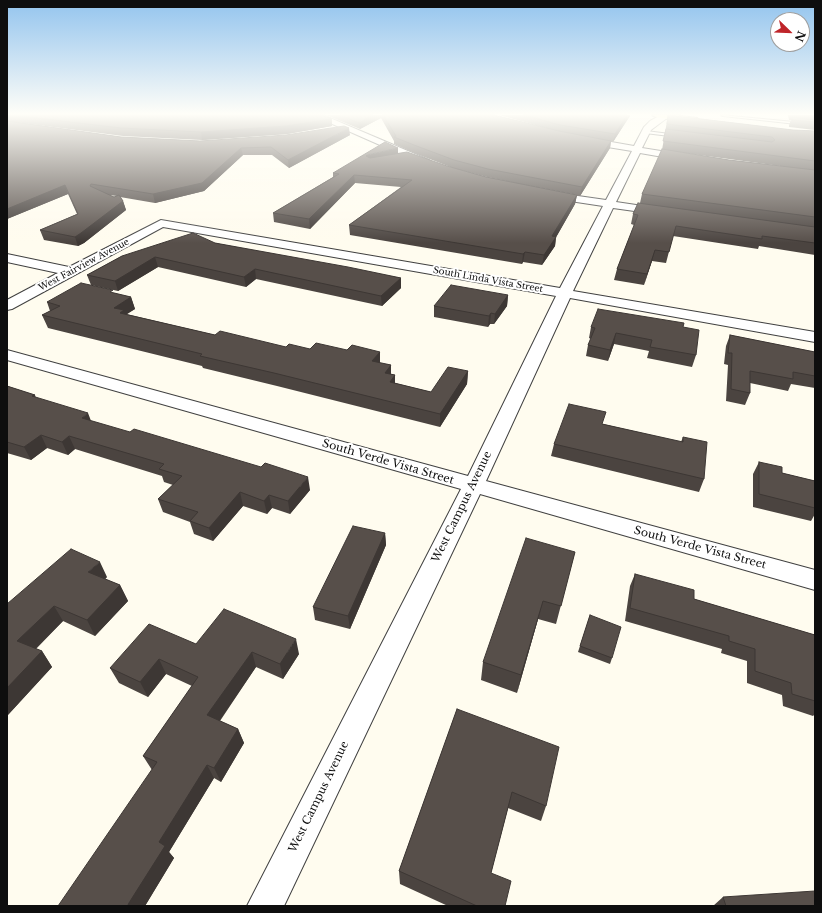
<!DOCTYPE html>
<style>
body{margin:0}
#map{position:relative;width:822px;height:913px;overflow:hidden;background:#fffcef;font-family:"Libre Baskerville",serif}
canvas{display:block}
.frame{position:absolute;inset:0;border:8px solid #0e0e0e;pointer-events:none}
.north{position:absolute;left:770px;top:12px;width:40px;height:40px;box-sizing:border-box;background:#fff;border:1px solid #9f9f9f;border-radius:50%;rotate:113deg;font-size:11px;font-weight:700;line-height:16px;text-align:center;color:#0e0e0e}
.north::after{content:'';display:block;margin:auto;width:14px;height:18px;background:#bf252a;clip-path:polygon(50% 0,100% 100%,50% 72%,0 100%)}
</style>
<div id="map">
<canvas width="822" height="913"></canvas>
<div class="frame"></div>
<div class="north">N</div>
</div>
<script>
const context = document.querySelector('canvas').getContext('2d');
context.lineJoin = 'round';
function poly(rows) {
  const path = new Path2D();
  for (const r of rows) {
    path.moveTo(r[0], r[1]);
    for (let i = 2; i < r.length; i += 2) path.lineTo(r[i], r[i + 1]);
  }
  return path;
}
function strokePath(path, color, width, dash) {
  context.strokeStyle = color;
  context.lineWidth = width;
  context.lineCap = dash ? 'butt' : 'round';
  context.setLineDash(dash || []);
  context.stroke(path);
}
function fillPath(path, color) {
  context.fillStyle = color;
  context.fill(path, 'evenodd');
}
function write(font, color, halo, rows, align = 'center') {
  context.font = font + ' "Libre Baskerville",serif';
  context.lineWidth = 4;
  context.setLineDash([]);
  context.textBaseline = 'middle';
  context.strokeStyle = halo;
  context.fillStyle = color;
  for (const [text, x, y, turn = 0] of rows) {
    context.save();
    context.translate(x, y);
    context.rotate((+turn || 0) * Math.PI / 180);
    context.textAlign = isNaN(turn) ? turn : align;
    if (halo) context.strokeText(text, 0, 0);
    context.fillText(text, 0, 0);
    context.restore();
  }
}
const lane = poly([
 [721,115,815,124,815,126,723,116,721,115],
 [646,131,678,135,680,136,678,137,645,133,646,131]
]);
const street = poly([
 [312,115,323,115,429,160,431,162,429,164,423,164,312,115],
 [661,115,671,115,651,130,642,148,686,155,691,158,686,161,640,153,616,202,663,209,669,212,663,215,613,208,573,291,815,332,815,342,570,298,486,481,815,570,815,590,480,494,284,906,247,906,461,489,7,360,7,350,468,476,556,296,163,227,12,309,7,310,7,300,58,273,7,262,7,254,69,267,161,220,560,288,603,206,550,198,545,195,550,192,606,200,632,151,583,143,579,140,583,137,634,146,644,127,650,121,661,115]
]);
const secondary = poly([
 [652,115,674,115,697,118,701,121,697,124,656,117,652,115]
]);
strokePath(lane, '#414141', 2);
strokePath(street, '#414141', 2);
strokePath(secondary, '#303030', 2);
fillPath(lane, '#fff');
fillPath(street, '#fff');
fillPath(secondary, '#fff7aa');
fillPath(poly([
 [7,115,322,115,332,119,332,126,287,134,202,140,123,136,7,121],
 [326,115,494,115,557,131,499,115,630,115,613,142,611,141,610,148,580,196,487,177,453,168,414,153,394,144,394,141,381,118,360,129],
 [668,115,793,130,815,131,815,255,759,246,758,249,673,236,666,263,652,261,644,285,614,280,617,269,634,225,631,224,633,214,640,203,642,194,662,150],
 [677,152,788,167,729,160],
 [788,115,815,115,815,130,789,127,789,125,791,120,789,120],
 [7,121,121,137,200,141,350,135,289,168,272,155,243,155,204,191,155,203,120,197,123,201,126,210,84,243,78,246,44,240,40,230,77,214,68,194,7,219],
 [109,195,117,196,114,197],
 [398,148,398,153,486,177,577,195,575,204,556,237,555,246,542,265,523,262,522,264,350,235,349,225,401,187,355,183,310,229,274,222,273,213,333,177,333,173],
 [215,243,401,278,401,288,382,306,256,279,246,287,158,267,118,291,91,285,87,275,122,256],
 [113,293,131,297,135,309,126,314,215,335,286,347,310,349,380,352,380,363,391,365,391,374,395,375,395,383,431,392,468,371,467,384,440,427,277,386,203,368,202,366,48,328,42,315,50,311,47,302],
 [508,295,507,306,494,324,490,324,488,327,434,317,434,306],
 [591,327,683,327,696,355,692,367,647,358,649,351,614,344,608,361,586,356,588,345,591,339,589,338],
 [730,335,815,352,815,388,791,384,788,391,750,383,750,393,745,405,726,401,728,365,724,364,726,346],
 [7,386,35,395,36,398,91,421,310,490,290,514,272,508,267,514,243,506,213,541,194,534,190,522,163,512,158,499,173,485,164,482,162,476,75,449,68,455,47,448,31,460,7,453],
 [603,424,681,442,683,437,704,479,699,492,551,456,554,444],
 [759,462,782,473,815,481,815,514,811,521,753,507,753,474],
 [385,533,386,545,350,629,315,620,313,607],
 [575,552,556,624,538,619,517,693,481,680,483,662],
 [635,574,694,599,815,635,815,714,813,716,783,706,782,695,747,683,747,661,721,653,722,649,625,621,630,586],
 [107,577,105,579,120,585,128,601,95,636,63,621,36,649,42,651,52,667,7,716,7,604],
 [590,615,612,658,610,664,578,652],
 [196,644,299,654,283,679,256,667,220,721,238,729,244,743,221,782,214,778,169,852,174,858,145,906,152,770,143,756,192,686,166,674,148,697,119,683,110,668],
 [457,709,546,806,541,821,508,808,491,873,505,906,448,906,400,884,399,871],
 [723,897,815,906,713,906]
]), '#4b4440');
fillPath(poly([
 [373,115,381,115,381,118,360,129,359,123],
 [627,115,630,115,630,116,613,142,615,134],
 [332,119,332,126,287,134,202,140,201,132],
 [349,128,350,135,289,168,288,160],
 [611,141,610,148,580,196,582,187],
 [241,148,243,155,204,191,155,203,153,194],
 [398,148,398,156,367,164,366,156,367,155],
 [354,175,355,183,310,229,309,219],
 [65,185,68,194,7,219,7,209],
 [577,195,575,204,554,241,556,237,555,246,542,265,544,255,552,236],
 [123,201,126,210,84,243,78,246,75,237],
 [655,250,652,261,644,285,647,274],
 [525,252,523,262,522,264,523,254],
 [155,257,158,267,118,291,115,281],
 [255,269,256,279,246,287,244,277],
 [401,278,401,288,382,306,381,296],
 [508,295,507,306,494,324,495,314],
 [131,297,135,309,118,320,114,308],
 [491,313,490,324,488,327,489,316],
 [616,333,614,344,608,361,610,350],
 [380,352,380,364,372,361],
 [391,365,391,378,385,373],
 [468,371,467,384,440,427,440,414],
 [395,375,395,388,390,382],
 [88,413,93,426,82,418],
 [41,435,47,448,31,460,24,447],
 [69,436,75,449,68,455,62,442],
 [308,477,310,490,290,514,288,501],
 [240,492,243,506,213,541,209,528],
 [269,495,272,508,267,514,264,501],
 [385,533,386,545,350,629,348,616],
 [100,562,107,577,96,588,88,572],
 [120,585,128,601,95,636,87,620],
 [543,601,538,619,517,693,521,675],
 [54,606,63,621,28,656,17,641],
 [296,639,299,654,283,679,280,664],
 [42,651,52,667,7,716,7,688],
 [252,652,256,667,213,730,207,715],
 [159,659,166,674,148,697,140,682],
 [238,729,244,743,221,782,214,768],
 [207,765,214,778,169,852,174,858,145,906,127,906,159,842]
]), '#3d3734');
const building = poly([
 [11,115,322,115,332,119,286,126,201,132,121,128,11,115],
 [341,115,373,115,359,123,341,115],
 [383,115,494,115,559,131,611,141,582,187,488,169,454,160,414,145,394,137,396,136,383,115],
 [524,115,627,115,615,134,560,125,524,115],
 [668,115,793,130,815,131,815,161,663,141,666,129,772,142,775,140,772,137,667,124,668,115],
 [792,117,815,120,815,122,792,120,792,117],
 [7,121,121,137,200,141,286,135,344,126,349,128,288,160,271,147,241,148,202,183,153,194,91,184,90,186,114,197,119,195,123,201,81,233,75,237,40,230,78,214,65,185,7,209,7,121],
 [385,142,398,148,367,155,366,156,370,158,407,152,447,166,486,177,577,195,552,236,556,237,544,255,525,252,523,254,349,225,412,180,354,175,309,219,273,213,339,174,333,173,385,142],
 [662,149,729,160,815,170,815,217,642,194,662,149],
 [638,203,815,227,815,243,762,236,762,239,676,226,669,252,655,250,647,274,617,269,638,215,633,214,638,203],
 [193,233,215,243,348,267,401,278,381,296,255,269,244,277,155,257,115,281,87,275,122,256,193,233],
 [81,283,113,290,110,292,131,297,114,308,124,310,120,313,215,335,220,331,286,347,289,344,310,349,316,343,347,350,352,345,380,352,372,361,391,365,385,373,395,375,390,382,431,392,448,367,468,371,440,414,274,373,200,356,202,354,42,315,60,306,47,302,81,283],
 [451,285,508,295,495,314,491,313,489,316,434,306,451,285],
 [598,309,684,323,683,327,699,330,696,355,650,347,652,340,616,333,610,350,588,345,595,328,591,327,598,309],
 [730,335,815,352,815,376,793,372,793,379,750,371,750,393,731,389,732,353,728,353,730,335],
 [7,386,35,395,32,396,88,413,82,418,130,432,134,429,261,467,265,463,308,477,288,501,269,495,264,501,240,492,209,528,190,521,198,512,158,499,182,476,159,469,164,464,69,436,62,442,41,435,24,447,7,442,7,386],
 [569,404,606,412,602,424,683,442,683,437,707,442,704,479,554,444,569,404],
 [759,462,782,467,782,473,815,481,815,508,759,494,759,462],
 [353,526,385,533,348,616,313,607,353,526],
 [526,538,575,552,561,606,543,601,521,675,483,662,526,538],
 [71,549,100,562,88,572,120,585,87,620,54,606,17,641,42,651,7,688,7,604,71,549],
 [635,574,694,590,694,599,815,635,815,701,792,694,791,683,755,671,755,649,729,641,729,636,630,608,635,574],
 [224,609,296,639,280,664,252,652,207,715,238,729,214,768,207,765,159,842,165,846,127,906,58,906,157,762,143,756,198,677,159,659,140,682,110,668,149,624,196,644,224,609],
 [590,615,621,627,612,658,580,646,590,615],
 [457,709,559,747,546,806,512,792,491,873,511,881,505,906,477,906,399,871,457,709],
 [815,891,815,906,726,906,723,897,815,891]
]);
fillPath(building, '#574f4a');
strokePath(building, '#3d3734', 1);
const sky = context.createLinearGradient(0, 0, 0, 243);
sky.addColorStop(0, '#93c4ee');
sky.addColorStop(0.47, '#fffef8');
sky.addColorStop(1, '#fffef800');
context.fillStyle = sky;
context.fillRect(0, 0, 822, 243);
write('9px', '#0e0e0e', '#fff', [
 ["West Fairview Avenue",84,265,-28],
 ["South Linda Vista Street",488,280,10]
]);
write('11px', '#0e0e0e', '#fff', [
 ["South Verde Vista Street",388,462,16],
 ["West Campus Avenue",462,507,-64],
 ["South Verde Vista Street",700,548,15],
 ["West Campus Avenue",319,797,-64]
]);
</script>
